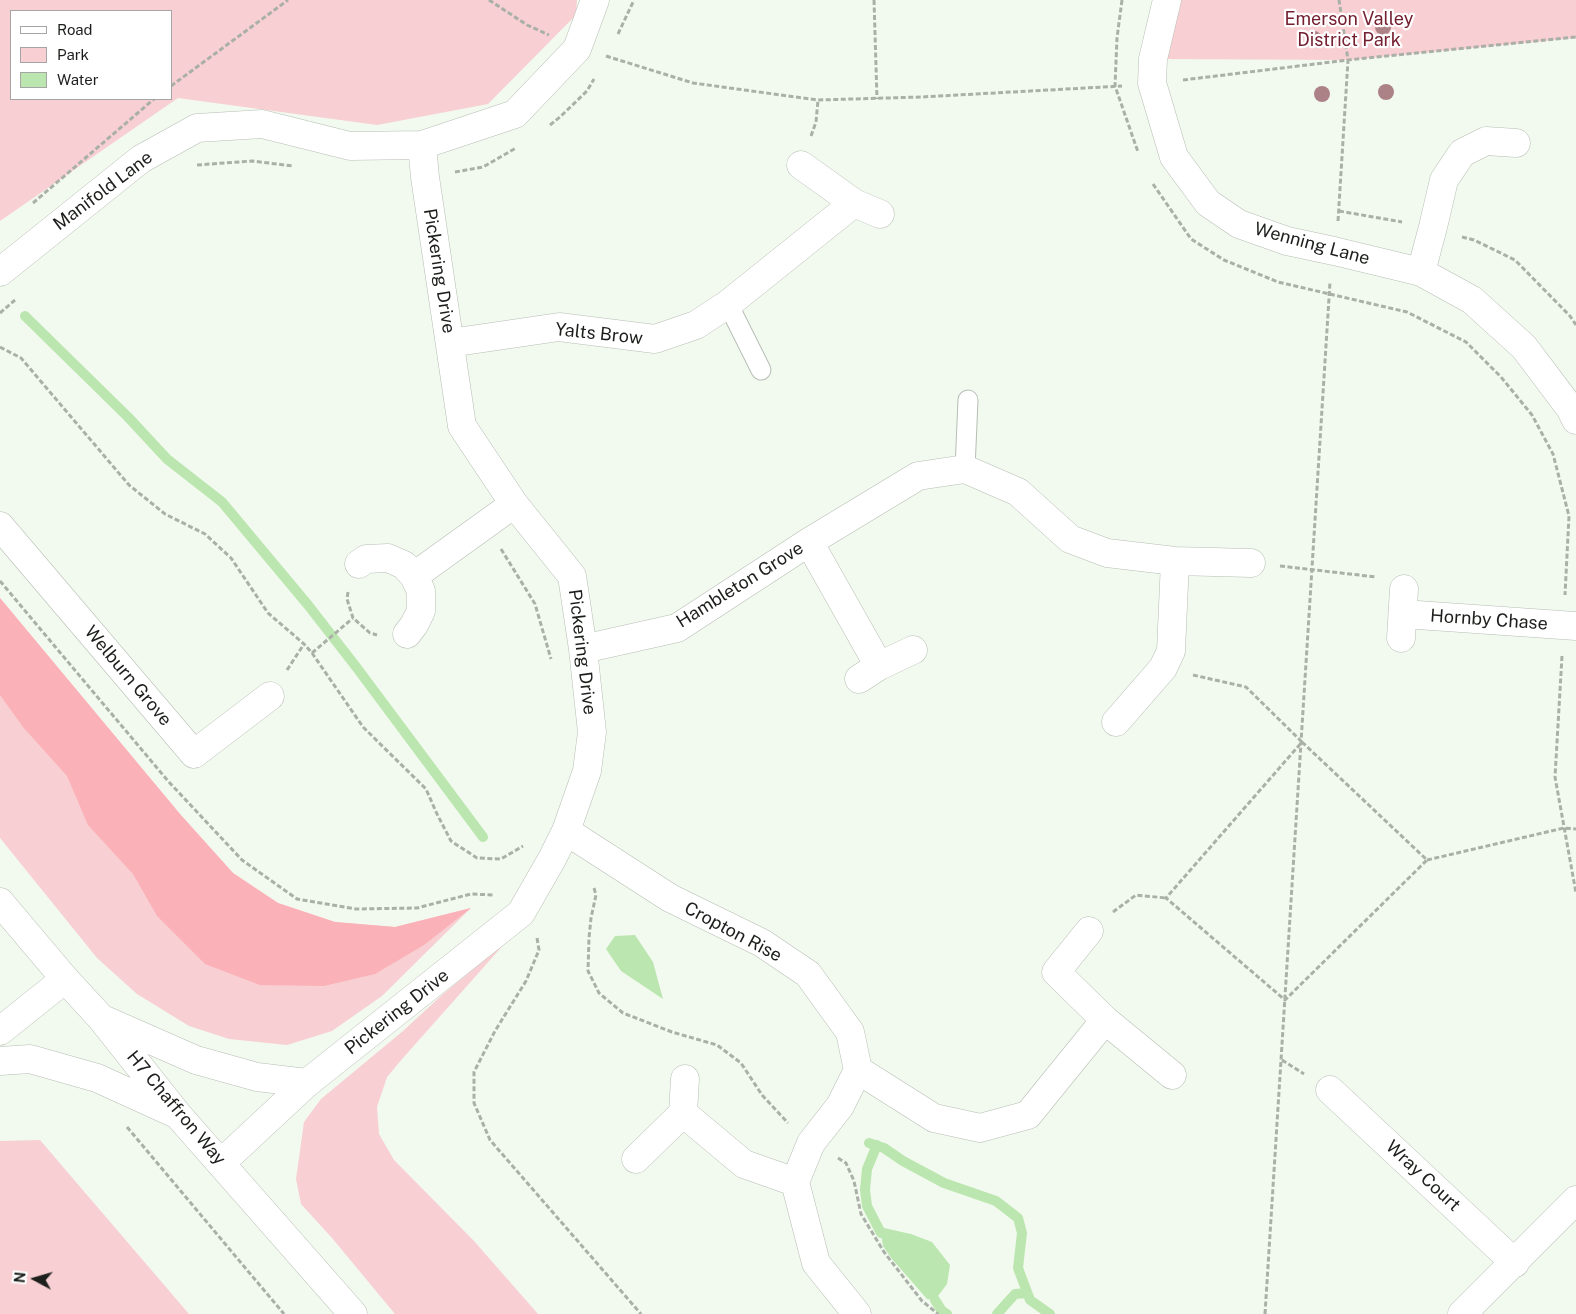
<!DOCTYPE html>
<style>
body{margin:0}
#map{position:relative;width:1576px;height:1314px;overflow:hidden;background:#f2faef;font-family:"Public Sans",sans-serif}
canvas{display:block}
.legend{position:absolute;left:10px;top:10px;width:162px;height:90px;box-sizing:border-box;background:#fff;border:1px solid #a4a5a4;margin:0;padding:6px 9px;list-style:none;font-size:15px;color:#1c1f1b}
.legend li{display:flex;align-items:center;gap:10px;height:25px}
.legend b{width:25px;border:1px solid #a4a5a4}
.north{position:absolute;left:10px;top:1254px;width:50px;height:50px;-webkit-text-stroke:4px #fff;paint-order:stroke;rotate:276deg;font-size:14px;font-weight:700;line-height:20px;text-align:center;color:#1c1f1b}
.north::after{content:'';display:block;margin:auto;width:18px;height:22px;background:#1c1f1b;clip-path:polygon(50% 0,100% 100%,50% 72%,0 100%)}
</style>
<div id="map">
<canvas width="1576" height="1314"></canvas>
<ul class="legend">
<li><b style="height:6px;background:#fff"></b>Road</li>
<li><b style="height:14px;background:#f8cfd2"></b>Park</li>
<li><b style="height:14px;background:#bce6af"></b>Water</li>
</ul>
<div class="north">N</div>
</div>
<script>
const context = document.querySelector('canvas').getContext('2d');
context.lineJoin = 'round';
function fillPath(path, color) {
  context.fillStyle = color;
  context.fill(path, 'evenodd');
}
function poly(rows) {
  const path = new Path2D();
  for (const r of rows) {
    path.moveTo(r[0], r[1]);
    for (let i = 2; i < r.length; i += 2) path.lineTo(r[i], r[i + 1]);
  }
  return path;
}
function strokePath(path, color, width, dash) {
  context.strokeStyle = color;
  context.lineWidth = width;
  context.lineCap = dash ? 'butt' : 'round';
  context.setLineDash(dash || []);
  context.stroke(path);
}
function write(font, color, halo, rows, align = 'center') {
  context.font = font + ' "Public Sans",sans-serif';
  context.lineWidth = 4.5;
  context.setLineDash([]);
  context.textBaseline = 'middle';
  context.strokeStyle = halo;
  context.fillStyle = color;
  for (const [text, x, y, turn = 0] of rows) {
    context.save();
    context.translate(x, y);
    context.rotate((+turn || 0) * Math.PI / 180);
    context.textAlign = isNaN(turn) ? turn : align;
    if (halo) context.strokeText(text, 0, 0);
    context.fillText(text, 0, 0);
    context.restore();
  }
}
fillPath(poly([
 [0,0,577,0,576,15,488,104,377,125,178,98,0,221],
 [11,11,171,11,171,99,11,99],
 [1173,0,1576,0,1576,38,1348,60,1153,59],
 [0,598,180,814,233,873,278,903,335,922,395,927,471,908,382,996,332,1031,287,1045,229,1039,189,1026,137,994,97,958,0,838],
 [506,942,403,1058,387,1077,377,1107,379,1134,394,1160,474,1241,538,1314,395,1314,332,1238,301,1204,296,1179,304,1122,321,1099,403,1031,442,995],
 [40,1140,189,1314,0,1314,0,1141]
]), '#f8cfd2');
fillPath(poly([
 [0,598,180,814,233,873,278,903,335,922,395,927,471,908,424,945,375,974,324,986,260,985,205,964,157,916,133,874,88,825,67,776,23,727,0,695]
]), '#fbb1b8');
fillPath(poly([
 [635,935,653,962,663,999,621,971,606,949,615,936],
 [884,1228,911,1234,932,1242,950,1265,947,1284,935,1300,927,1299,892,1259,883,1246,881,1233]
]), '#bce6af');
strokePath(poly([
 [25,316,128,417,167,459,222,502,308,605,357,668,483,837],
 [869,1143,884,1148,903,1161,944,1183,996,1201,1018,1218,1022,1233,1018,1268,1030,1300,1050,1314],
 [877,1145,867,1169,865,1190,867,1206,881,1233],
 [935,1300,942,1311,947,1314],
 [997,1314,1015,1294,1027,1293]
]), '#bce6af', 10);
const lane = poly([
 [728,304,761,370],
 [965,469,968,400]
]);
const street = poly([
 [1167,0,1153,59,1152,83,1174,157,1208,203,1239,224,1287,241,1334,251,1421,272,1472,300,1524,347,1570,408,1576,420],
 [801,165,854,203,880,214],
 [0,272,141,159,197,128,262,124,350,146,422,145,515,114,577,49,595,0],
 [1421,272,1433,227,1444,180,1462,153,1486,141,1516,143],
 [450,343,559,327,655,339,696,325,728,304,854,203],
 [0,526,194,754,270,696],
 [809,542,879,666],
 [359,564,366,559,388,558,404,565,414,576,421,591,421,611,414,625,407,634],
 [414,576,514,504],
 [1403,614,1576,626],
 [1401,638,1404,589],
 [583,649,677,628,809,542,918,476,965,469,1018,492,1070,539,1107,553,1175,561,1251,563],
 [859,679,879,666,913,650],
 [1116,722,1163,668,1171,651,1175,561],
 [566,831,670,898,762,943,808,974,850,1032,858,1070,840,1106,811,1143,795,1182,816,1263,857,1314],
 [1089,931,1056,972,1105,1020,1172,1075],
 [0,1031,65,979],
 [858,1070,934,1118,980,1128,1028,1115,1105,1020],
 [685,1079,683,1113,744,1164,795,1182],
 [1330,1090,1515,1263],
 [636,1159,683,1113],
 [221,1163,307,1083,521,913,552,859,566,831,587,771,592,732,583,649,572,576,514,504,462,426,425,177,422,145],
 [1462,1314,1576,1200]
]);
const secondary = poly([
 [0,902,65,979,101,1018,178,1115,353,1314],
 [105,1020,196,1060,257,1077,307,1083],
 [0,1061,30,1059,97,1078,174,1113]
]);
strokePath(lane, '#b6beb4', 21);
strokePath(street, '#b6beb4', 29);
strokePath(secondary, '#b6beb4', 29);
strokePath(poly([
 [489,0,527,25,549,35],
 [874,0,877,99],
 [1122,0,1117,38,1115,86,1138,152],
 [618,34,634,0],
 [606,56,693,83,818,100,921,97,1122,86],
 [1183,80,1348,60,1576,37],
 [171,86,288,0],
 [550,125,560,117,587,91,594,79],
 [811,136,816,122,818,100],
 [197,165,252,161,293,166],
 [455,172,483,167,516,148],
 [1153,184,1191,239,1224,260,1278,282,1407,312,1466,342,1501,377,1532,415,1553,454,1569,516,1565,595],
 [33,203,154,99],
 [1339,211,1402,222],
 [1338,221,1348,60,1339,0],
 [1462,237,1474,240,1515,260,1570,316,1576,325],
 [0,313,15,300],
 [0,347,21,358,129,485,165,514,205,534,231,558,268,613,304,644,312,653,363,727,426,789,437,814,451,841,477,858,501,859,523,846],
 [501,549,535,604,551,659],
 [1280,566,1376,577],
 [0,581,168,781,242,860,297,899,356,909,417,908,471,894,494,895],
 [348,592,347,599,353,618,370,633,377,635],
 [312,653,353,618],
 [1562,656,1555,777,1576,893],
 [287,670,304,644],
 [1193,675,1246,687,1301,741],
 [1302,742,1427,860,1285,1000,1166,898,1302,742],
 [1427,860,1564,828,1576,829],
 [594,888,596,895,591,918,589,938,588,971,599,993,623,1013,672,1032,717,1045,741,1063,762,1095,788,1123],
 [1113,912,1136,895,1166,898],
 [537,938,539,950,526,981,495,1031,474,1072,474,1103,490,1140,641,1314],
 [1282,1060,1304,1074],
 [127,1127,284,1314],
 [838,1158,846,1163,854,1181,861,1214,884,1252,922,1301,938,1314],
 [1265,1314,1330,282]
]), '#aab0a7', 3, [5, 2.5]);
strokePath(lane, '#fff', 19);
strokePath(street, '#fff', 28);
strokePath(secondary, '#fff', 28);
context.fillStyle = '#ad8286';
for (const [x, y] of [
 [1383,27],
 [1314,39],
 [1386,92],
 [1322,94]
]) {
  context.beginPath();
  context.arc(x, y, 8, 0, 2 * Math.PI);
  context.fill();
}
write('18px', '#742031', '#fff', [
 ["Emerson Valley",1349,19],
 ["District Park",1349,40]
]);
write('18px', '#1c1f1b', '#fff', [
 ["Manifold Lane",103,191,-37],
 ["Wenning Lane",1312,244,15],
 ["Pickering Drive",439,271,81],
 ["Yalts Brow",599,334,6],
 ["Hambleton Grove",740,585,-32],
 ["Hornby Chase",1489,620,4],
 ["Pickering Drive",582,652,83],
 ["Welburn Grove",128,676,50],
 ["Cropton Rise",733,932,28],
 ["Pickering Drive",397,1012,-38],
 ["H7 Chaffron Way",176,1108,50],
 ["Wray Court",1423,1176,43]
]);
</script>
